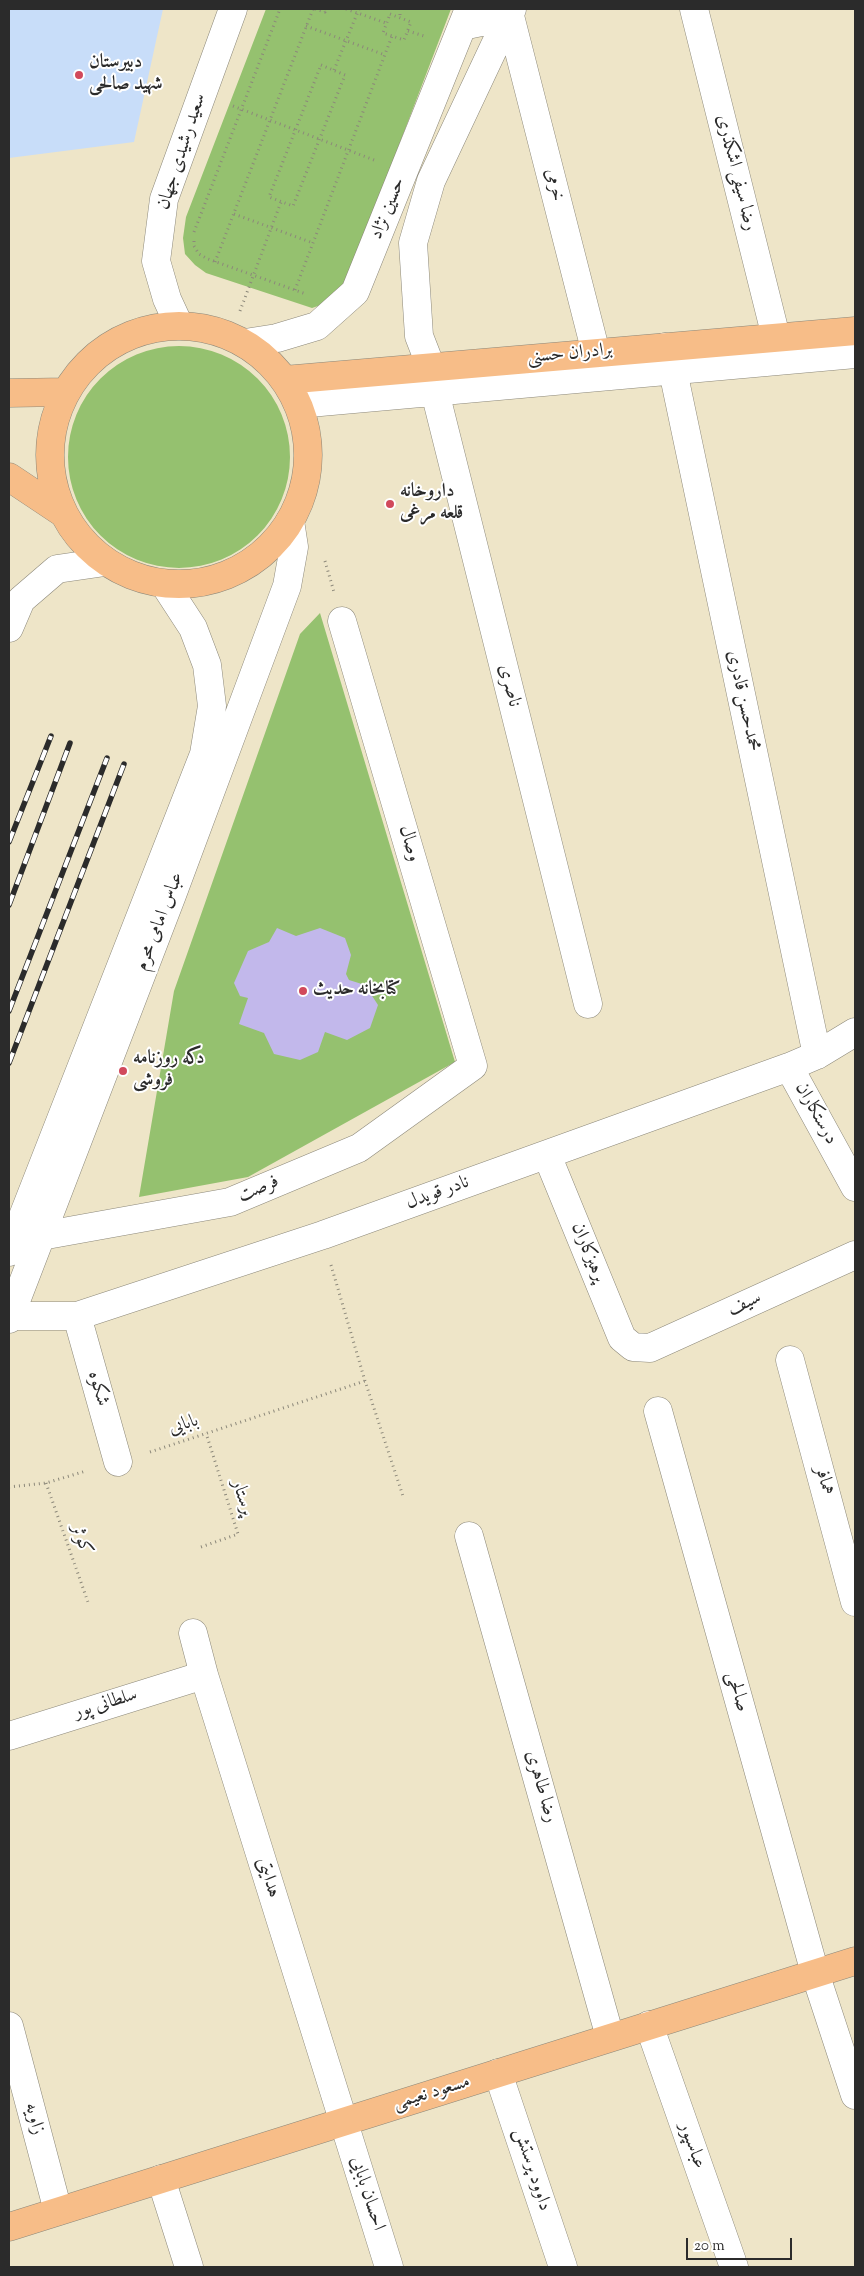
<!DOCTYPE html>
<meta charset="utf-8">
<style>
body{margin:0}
#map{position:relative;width:864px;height:2276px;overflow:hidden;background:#eee5c8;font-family:"Sorts Mill Goudy",serif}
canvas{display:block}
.frame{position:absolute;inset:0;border:10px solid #2b2b2b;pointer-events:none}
.scale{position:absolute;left:686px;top:2238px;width:106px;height:22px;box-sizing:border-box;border:2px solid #2b2b2b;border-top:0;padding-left:6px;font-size:15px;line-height:18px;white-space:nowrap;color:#2b2b2b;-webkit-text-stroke:4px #fff;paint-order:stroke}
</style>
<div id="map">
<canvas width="864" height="2276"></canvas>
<div class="frame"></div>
<div class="scale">20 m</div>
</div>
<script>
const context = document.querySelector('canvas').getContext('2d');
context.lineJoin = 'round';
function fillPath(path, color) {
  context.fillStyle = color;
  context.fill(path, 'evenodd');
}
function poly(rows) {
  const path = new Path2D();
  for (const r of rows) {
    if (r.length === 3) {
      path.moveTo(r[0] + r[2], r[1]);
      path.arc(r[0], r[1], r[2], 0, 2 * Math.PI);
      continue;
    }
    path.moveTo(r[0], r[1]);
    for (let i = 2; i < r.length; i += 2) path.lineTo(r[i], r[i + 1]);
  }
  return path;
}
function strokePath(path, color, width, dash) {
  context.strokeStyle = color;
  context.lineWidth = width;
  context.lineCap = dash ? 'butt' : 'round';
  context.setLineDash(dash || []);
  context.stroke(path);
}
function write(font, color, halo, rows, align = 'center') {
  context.font = font + ' "Sorts Mill Goudy",Amiri,serif';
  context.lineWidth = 4;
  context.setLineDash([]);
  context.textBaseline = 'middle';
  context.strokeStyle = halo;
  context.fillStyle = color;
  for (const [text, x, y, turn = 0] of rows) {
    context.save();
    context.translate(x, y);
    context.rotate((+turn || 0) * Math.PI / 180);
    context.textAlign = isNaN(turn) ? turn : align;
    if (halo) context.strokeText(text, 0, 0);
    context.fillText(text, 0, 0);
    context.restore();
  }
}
fillPath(poly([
 [9,9,163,9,134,142,9,158]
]), '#c8ddf9');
fillPath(poly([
 [266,9,451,9,346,284,324,304,312,308,206,273,195,265,185,254,183,238,186,217],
 [179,457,111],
 [320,613,455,1062,248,1177,139,1197,174,991,300,634]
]), '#95c16f');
fillPath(poly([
 [277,928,296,936,320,928,345,938,351,955,346,974,349,980,365,985,378,1005,370,1028,347,1040,325,1032,318,1052,300,1060,274,1054,264,1033,239,1024,248,998,240,996,234,983,248,951,269,942]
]), '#c2b8eb');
const minor = poly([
 [512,9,431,181,413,243,419,336,431,367,435,392,588,1004],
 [694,9,776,337],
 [462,26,510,16,596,353],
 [179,325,167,299,156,261,164,199,233,9],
 [245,343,277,338,317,326,355,292,469,9],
 [665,347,673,371,817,1055],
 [298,404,855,354],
 [9,628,21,600,57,569,105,562],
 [789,1067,855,1187],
 [547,1155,622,1338,633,1347,650,1348,855,1255],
 [17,1231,41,1236,230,1202,359,1148,473,1066,342,621],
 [9,1252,204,754,212,706,207,665,193,628,165,585],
 [10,1316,77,1316,323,1235,789,1067,817,1055,855,1032],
 [77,1316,118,1462],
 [9,1319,172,895,287,586,294,547,290,521],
 [790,1360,855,1602],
 [658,1411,815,1973,855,2095],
 [469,1536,610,2037],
 [193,1633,204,1675,389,2267],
 [9,1736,204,1675],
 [649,2025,734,2267],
 [9,2026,58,2211],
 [498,2073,563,2267],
 [161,2179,189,2267]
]);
const major = poly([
 [179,455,129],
 [284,380,855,331],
 [9,393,65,392],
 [9,477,63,513],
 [9,2227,855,1961]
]);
strokePath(minor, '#8c887a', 29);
strokePath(major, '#8c887a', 29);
strokePath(poly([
 [315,9,325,12,326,9],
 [346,9,386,23],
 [400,9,400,18],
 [390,14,411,22,404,40,383,33,390,14],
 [306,26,385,55],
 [408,31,424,36],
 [321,65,345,75,293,206,269,197,321,65],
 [334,70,359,9],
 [233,106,374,160],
 [234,214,313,243],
 [194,232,280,9],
 [194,241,194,246,199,254,208,259,306,294],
 [215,262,313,9],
 [295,290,392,36],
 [240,311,281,202],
 [325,561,334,592],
 [331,1265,365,1381,403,1496],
 [150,1452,365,1381],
 [46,1483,89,1605],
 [9,1487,46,1483,86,1471],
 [201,1547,238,1534,206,1433]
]), '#8c887a', 3, [1, 4]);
strokePath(minor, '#fff', 28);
strokePath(major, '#f7bd88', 28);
const rail = poly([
 [9,842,51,736],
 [9,905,70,743],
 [9,1011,107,758],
 [9,1063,124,764]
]);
strokePath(rail, '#2b2b2b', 5.5);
strokePath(rail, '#fff', 4, [11]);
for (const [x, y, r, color] of [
 [79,75,5,"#d1495b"],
 [390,504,5,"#d1495b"],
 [303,991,5,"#d1495b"],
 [123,1071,5,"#d1495b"]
]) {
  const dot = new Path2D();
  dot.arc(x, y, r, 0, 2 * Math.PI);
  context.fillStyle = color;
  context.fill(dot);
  strokePath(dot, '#fff', 2);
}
write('bold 19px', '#2b2b2b', '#fff', [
 ["دبیرستان",89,64],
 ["شهید صالحی",89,86],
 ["داروخانه",400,493],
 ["قلعه مرغی",400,515],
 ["کتابخانه حدیث",313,991],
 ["دکه روزنامه",133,1060],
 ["فروشی",133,1082]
], 'left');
write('19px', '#2b2b2b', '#fff', [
 ["سعید رشیدی جهان",183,152,-72],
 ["رضا سیفی اشکذری",735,173,76],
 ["خرمی",553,185,76],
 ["حسین نژاد",389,209,-68],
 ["برادران حسنی",570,355,-5],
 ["ناصری",508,686,76],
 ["محمدحسن قادری",742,701,78],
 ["وصال",408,844,74],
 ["عباس امامی محرم",161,922,-69],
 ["درستکاران",815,1114,61],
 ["فرصت",259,1190,-23],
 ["نادر قویدل",438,1194,-20],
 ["پرهیزکاران",587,1253,68],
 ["سیف",745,1305,-24],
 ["شکوه",97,1389,74],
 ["بابایی",184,1426,-18],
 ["همافر",823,1481,75],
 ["پرستار",241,1498,73],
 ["کوثر",80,1540,71],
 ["صالحی",736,1692,74],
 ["سلطانی پور",106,1705,-17],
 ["رضا طاهری",540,1787,74],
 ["هدایتی",267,1878,73],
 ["مسعود نعیمی",432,2094,-17],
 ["زاویه",33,2119,75],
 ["عباسپور",691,2146,71],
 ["داوود پرستش",531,2170,72],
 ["احسان بابایی",366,2194,72]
]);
</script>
